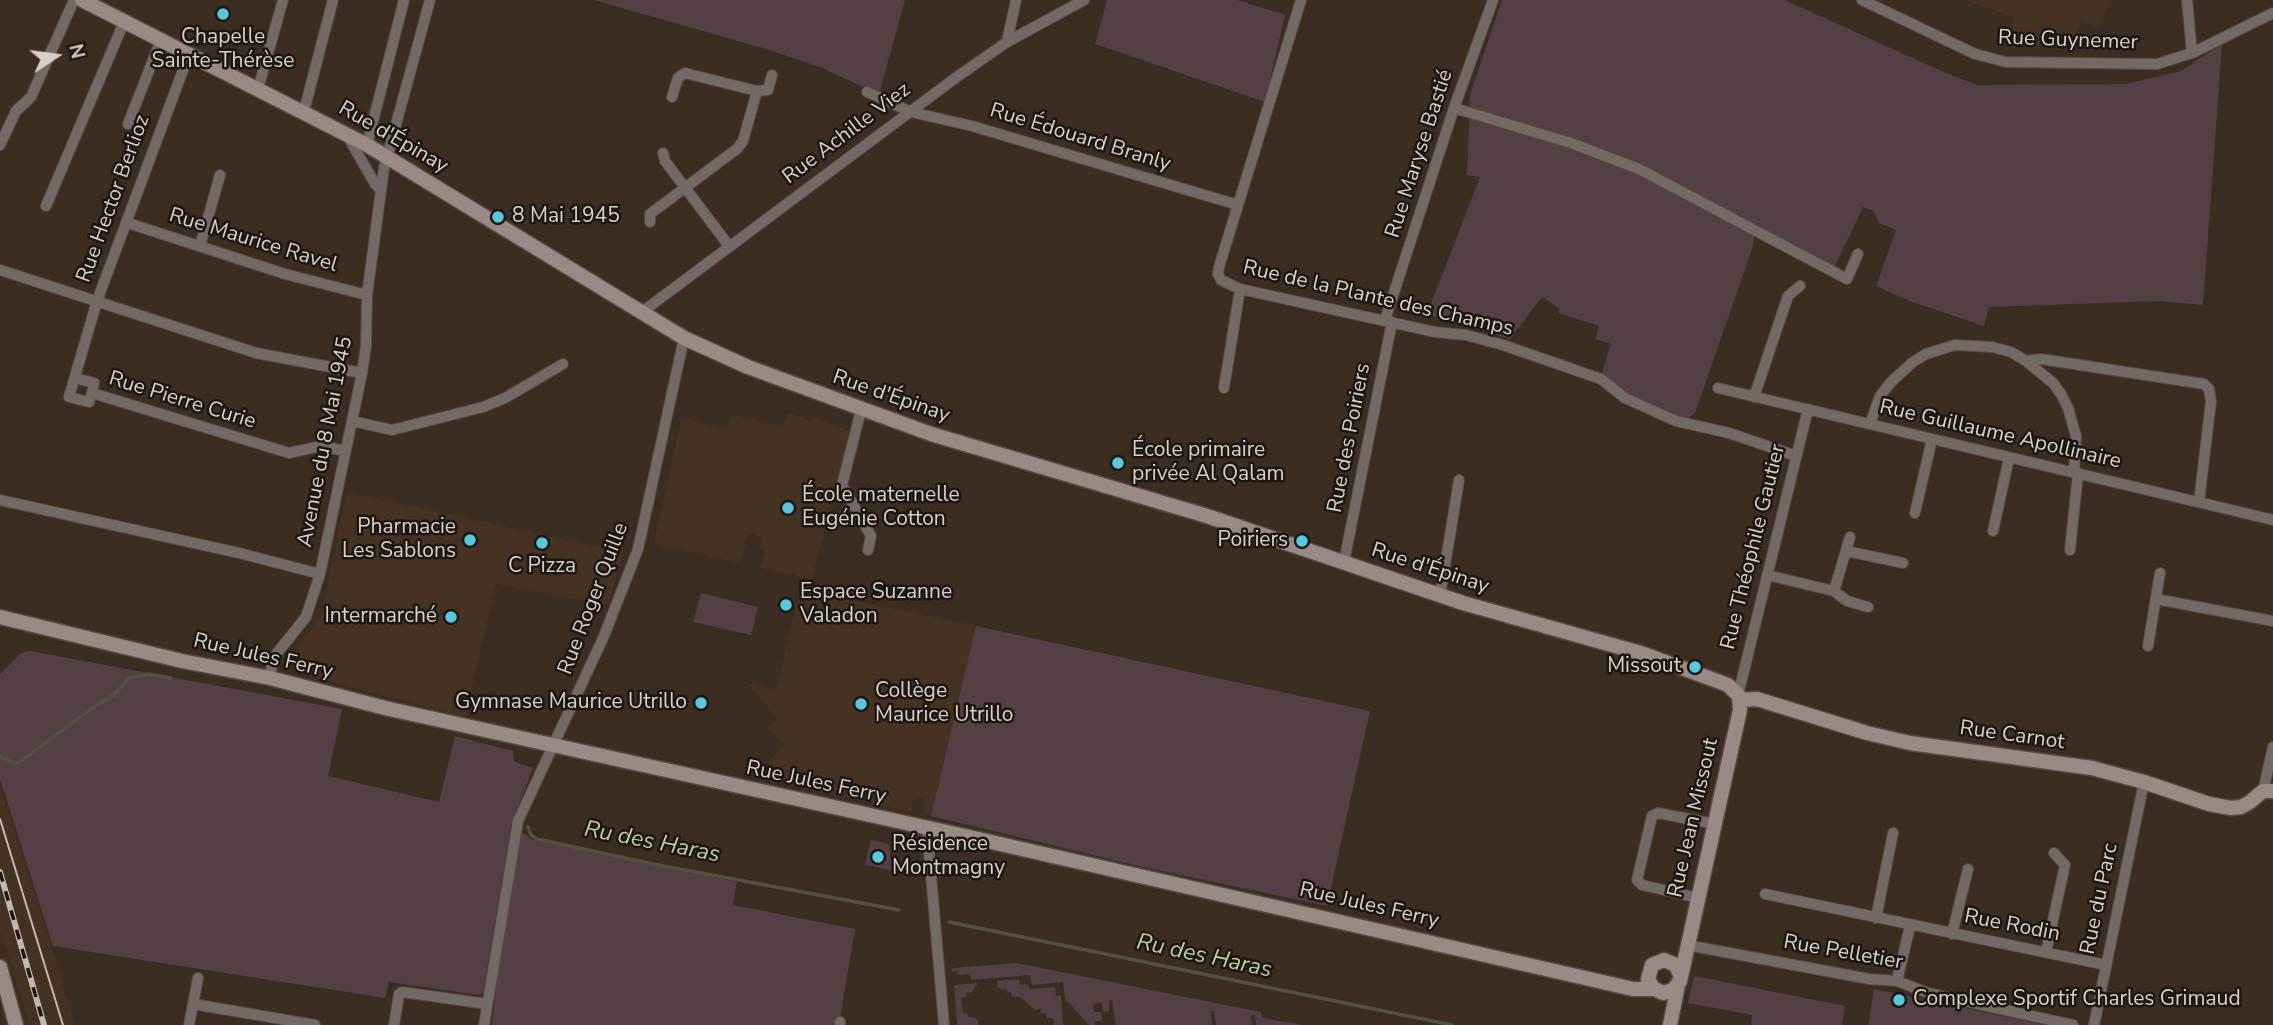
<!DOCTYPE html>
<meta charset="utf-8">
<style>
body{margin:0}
#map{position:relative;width:2273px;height:1025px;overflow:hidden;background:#3b2d22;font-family:"Nunito Sans",sans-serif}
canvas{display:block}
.north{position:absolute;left:21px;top:21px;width:70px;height:70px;-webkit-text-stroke:5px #1d1712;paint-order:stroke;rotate:77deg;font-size:19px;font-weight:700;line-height:28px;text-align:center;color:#d8cfc8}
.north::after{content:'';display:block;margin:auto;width:24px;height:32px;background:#d8cfc8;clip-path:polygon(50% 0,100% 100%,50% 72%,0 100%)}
</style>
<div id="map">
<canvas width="2273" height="1025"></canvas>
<div class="north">N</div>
</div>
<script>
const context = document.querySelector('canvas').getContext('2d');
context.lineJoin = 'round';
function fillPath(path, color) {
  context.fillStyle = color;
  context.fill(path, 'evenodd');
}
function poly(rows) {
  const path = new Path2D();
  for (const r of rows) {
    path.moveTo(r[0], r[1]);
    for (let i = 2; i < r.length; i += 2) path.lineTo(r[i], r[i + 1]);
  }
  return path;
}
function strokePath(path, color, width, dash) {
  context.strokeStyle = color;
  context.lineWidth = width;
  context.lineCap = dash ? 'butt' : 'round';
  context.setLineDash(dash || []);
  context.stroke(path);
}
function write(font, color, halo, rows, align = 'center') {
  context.font = font + ' "Nunito Sans",sans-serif';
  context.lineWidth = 5;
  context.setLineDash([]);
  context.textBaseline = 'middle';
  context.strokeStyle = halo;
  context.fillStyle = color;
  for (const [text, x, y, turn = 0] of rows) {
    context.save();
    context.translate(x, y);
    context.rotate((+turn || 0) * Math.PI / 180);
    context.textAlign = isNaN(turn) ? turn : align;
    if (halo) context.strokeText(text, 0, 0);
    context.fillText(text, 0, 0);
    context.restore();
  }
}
fillPath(poly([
 [1964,0,2110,0,2101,28,2080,21,2074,39,2053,32,2050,44,2010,46,2014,17],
 [788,412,813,422,815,418,850,431,812,579,761,568,765,551,760,549,762,537,748,533,741,563,654,544,681,418,727,429,731,415,784,426],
 [347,492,623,552,608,605,496,584,465,717,297,673,292,656,322,612],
 [800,589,976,626,931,816,923,814,925,800,923,798,914,797,912,811,874,804,788,783,766,765,784,745,768,728,777,719,747,683,776,689],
 [0,785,52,948,75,1025,30,1025,0,931]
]), '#453222');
fillPath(poly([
 [594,0,905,0,879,94,822,68,766,49],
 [1107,0,1238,0,1285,15,1265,102,1095,44],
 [1502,0,1785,0,1939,70,1977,85,2126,84,2181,71,2222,44,2203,305,2159,301,1989,307,1984,326,1910,301,1876,286,1896,230,1879,223,1873,211,1863,207,1834,268,1755,230,1752,249,1695,413,1688,419,1671,415,1629,395,1601,375,1611,344,1595,339,1599,326,1558,313,1560,309,1542,297,1510,339,1427,314,1480,177,1467,175,1470,95],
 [701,593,758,607,751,635,693,622],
 [976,626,1370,711,1327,906,1143,867,931,816],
 [30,651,342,709,328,776,439,802,455,736,513,751,514,761,533,768,512,822,483,993,478,995,389,982,385,998,53,946,0,779,0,674,21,653],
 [521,831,531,839,737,882,733,905,855,929,840,1018,835,1018,834,1025,492,1025,501,946],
 [871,840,889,844,892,871,865,864],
 [1017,963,1261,1012,1262,1018,1303,1025,1256,1025,1255,1015,1251,1015,1252,1025,1216,1025,1214,1011,1211,1011,1212,1025,1116,1025,1112,1000,1109,1001,1109,1011,1103,1012,1102,1003,1093,1004,1094,1012,1101,1012,1102,1021,1095,1021,1095,1025,1089,1025,1065,999,1063,982,1032,985,1030,975,971,980,970,974,958,975,957,971,952,971,952,968],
 [1694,976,1845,1006,1842,1025,1751,1025,1752,1015,1688,1003],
 [1019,979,1020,985,1028,984,1029,989,1055,987,1056,996,1061,995,1063,1025,1054,1025,1053,1018,1046,1018,1046,1013,1041,1014,1040,1009,1035,1010,1020,997,1012,997,1011,992,1007,993,1006,989,1002,990,997,986,997,981],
 [978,983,972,992,966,993,966,997,961,998,963,1013,967,1013,968,1017,974,1017,978,1020,978,1025,957,1025,954,985],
 [1874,989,2045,1025,1868,1025]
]), '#543f45');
strokePath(poly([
 [0,757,17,764,95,706,114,695,129,678,149,674,171,678],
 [528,827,531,835,537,839,653,864,899,910],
 [949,922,1452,1025]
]), '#515240', 3.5);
const street = poly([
 [1301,0,1219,267,1218,274,1221,280,1240,289,1435,332,1466,335,1503,345,1601,379,1625,398,1676,421,1729,433,1796,456],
 [1862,0,1975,54,2006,62,2157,64,2192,53,2273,13],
 [2187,0,2192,53],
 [1007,42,1016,0],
 [189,54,97,301,69,397,89,402,92,393,289,453,321,446,346,451],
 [258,89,283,0],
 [867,92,911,112,972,126,1238,205],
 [672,97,678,78,685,73,757,91,768,90,772,75],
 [1454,108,1571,143,1639,169,1847,279,1858,254],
 [304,111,333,0],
 [128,124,161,40],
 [347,135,375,184,381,190],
 [0,145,16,111,31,97,74,0],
 [367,145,404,0],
 [663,153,665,161,729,246],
 [46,206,124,22],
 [650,222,650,214,738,148,743,141,757,91],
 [128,223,285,274,367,295],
 [200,246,220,175],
 [0,270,256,353,362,373],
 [642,312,954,79,1007,42,1084,0],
 [1385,320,1454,108,1493,0],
 [2026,361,2041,359,2204,384,2209,389,2211,401,2199,502],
 [75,378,94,383,92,393],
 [1224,388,1240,289],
 [1718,388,2273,520],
 [1754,397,1788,296,1800,286],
 [861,410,842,485,871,536,868,550],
 [352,421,392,430,483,407,505,398,563,364],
 [1870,424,1880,396,1891,382,1913,362,1926,354,1955,345,1992,347,2011,352,2026,361,2053,383,2061,394,2068,408,2076,436,2074,472],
 [0,500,239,553,320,574],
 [1915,513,1932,439],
 [1993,531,2009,458],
 [2070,550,2078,473],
 [1846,551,1903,563],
 [1344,562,1392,322],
 [1767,575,1834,591,1847,601,1868,607],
 [1834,591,1850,537],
 [1440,596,1459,480],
 [2156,599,2273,621],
 [2148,646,2160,573],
 [270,678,272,664,277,653,306,617,320,574,362,373,366,346,367,295,384,168,430,0],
 [1738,695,1808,409],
 [2263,791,2273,747],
 [927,829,944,1025],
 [1765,894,2106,965],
 [1698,898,1642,885,1637,880,1652,816,1658,813,1715,824],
 [1876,918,1893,833],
 [1952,934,1968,869],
 [1687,945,1869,979,1897,981,1928,993,2073,1025],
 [2046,952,2065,865,2054,853],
 [1897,981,1910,926],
 [193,1004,315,1025],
 [189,1025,198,978],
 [394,1025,399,994,402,992,487,1004],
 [484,1025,518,821,604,636,638,549,684,338],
 [840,1025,840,1022],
 [2094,1025,2144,782]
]);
const secondary = poly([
 [82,0,367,145,684,338,748,367,931,434,1207,516,1463,603,1644,654,1728,685,1739,696,1740,710,1680,981,1673,990,1663,993,1653,988,1648,979,1652,965,1664,960,1676,965,1680,975],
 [0,617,182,661,270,678,385,708,974,838,1633,989,1654,989],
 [1740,700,1757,699,1867,733,1910,743,2092,768,2144,782,2209,804,2231,808,2241,807,2250,802,2263,791,2273,791],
 [0,967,16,1025],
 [1670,1025,1678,985]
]);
strokePath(street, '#574a40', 12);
strokePath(secondary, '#574a40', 17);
strokePath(street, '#736a68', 10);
strokePath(secondary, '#998987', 14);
strokePath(poly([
 [0,819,63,1025]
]), '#c2b8b0', 2);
const rail = poly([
 [0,872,44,1025]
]);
strokePath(rail, '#c2b8b0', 6);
strokePath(rail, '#1d1712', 3.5, [10]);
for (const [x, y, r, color] of [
 [223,14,7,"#55cadf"],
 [498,217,7,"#55cadf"],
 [1118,463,7,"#55cadf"],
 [788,508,7,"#55cadf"],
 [470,540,7,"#55cadf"],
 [1302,541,7,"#55cadf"],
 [542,543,7,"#55cadf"],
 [786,605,7,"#55cadf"],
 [451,617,7,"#55cadf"],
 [1695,667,7,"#55cadf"],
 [701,703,7,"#55cadf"],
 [861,704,7,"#55cadf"],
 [878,857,7,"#55cadf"],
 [1899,1000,7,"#55cadf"]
]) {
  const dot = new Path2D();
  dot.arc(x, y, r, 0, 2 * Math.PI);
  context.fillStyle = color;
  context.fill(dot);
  strokePath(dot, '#1d1712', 2.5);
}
write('21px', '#d8cfc8', '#1d1712', [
 ["Chapelle",223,38,"center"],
 ["Sainte-Thérèse",223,62,"center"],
 ["8 Mai 1945",512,217],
 ["École primaire",1132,451],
 ["privée Al Qalam",1132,475],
 ["École maternelle",802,496],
 ["Eugénie Cotton",802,520],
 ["Pharmacie",456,528,"right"],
 ["Les Sablons",456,552,"right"],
 ["Poiriers",1288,541,"right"],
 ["C Pizza",542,567,"center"],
 ["Espace Suzanne",800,593],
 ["Valadon",800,617],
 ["Intermarché",437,617,"right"],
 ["Missout",1681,667,"right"],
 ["Collège",875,692],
 ["Maurice Utrillo",875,716],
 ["Gymnase Maurice Utrillo",687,703,"right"],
 ["Résidence",892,845],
 ["Montmagny",892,869],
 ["Complexe Sportif Charles Grimaud",1913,1000]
], 'left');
write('21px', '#d8cfc8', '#1d1712', [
 ["Rue Guynemer",2068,41,2],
 ["Rue Achille Viez",847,134,-37],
 ["Rue d'Épinay",393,138,30],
 ["Rue Édouard Branly",1080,138,17],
 ["Rue Maryse Bastié",1420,154,-72],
 ["Rue Hector Berlioz",114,199,-70],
 ["Rue Maurice Ravel",253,241,17],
 ["Rue de la Plante des Champs",1378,299,13],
 ["Rue d'Épinay",891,397,19],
 ["Rue Pierre Curie",182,401,17],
 ["Rue Guillaume Apollinaire",2000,435,13],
 ["Rue des Poiriers",1350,438,-79],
 ["Avenue du 8 Mai 1945",326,442,-79],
 ["Rue Théophile Gautier",1754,547,-76],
 ["Rue d'Épinay",1430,569,18],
 ["Rue Roger Quille",594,599,-69],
 ["Rue Jules Ferry",263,657,13],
 ["Rue Carnot",2012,736,8],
 ["Rue Jules Ferry",816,783,12],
 ["Rue Jean Missout",1694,818,-77],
 ["Rue du Parc",2100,899,-78],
 ["Rue Jules Ferry",1369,906,13],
 ["Rue Rodin",2012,926,11],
 ["Rue Pelletier",1843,953,10]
]);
write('italic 23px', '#becd98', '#1d1712', [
 ["Ru des Haras",652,843,11],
 ["Ru des Haras",1204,957,12]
]);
</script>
